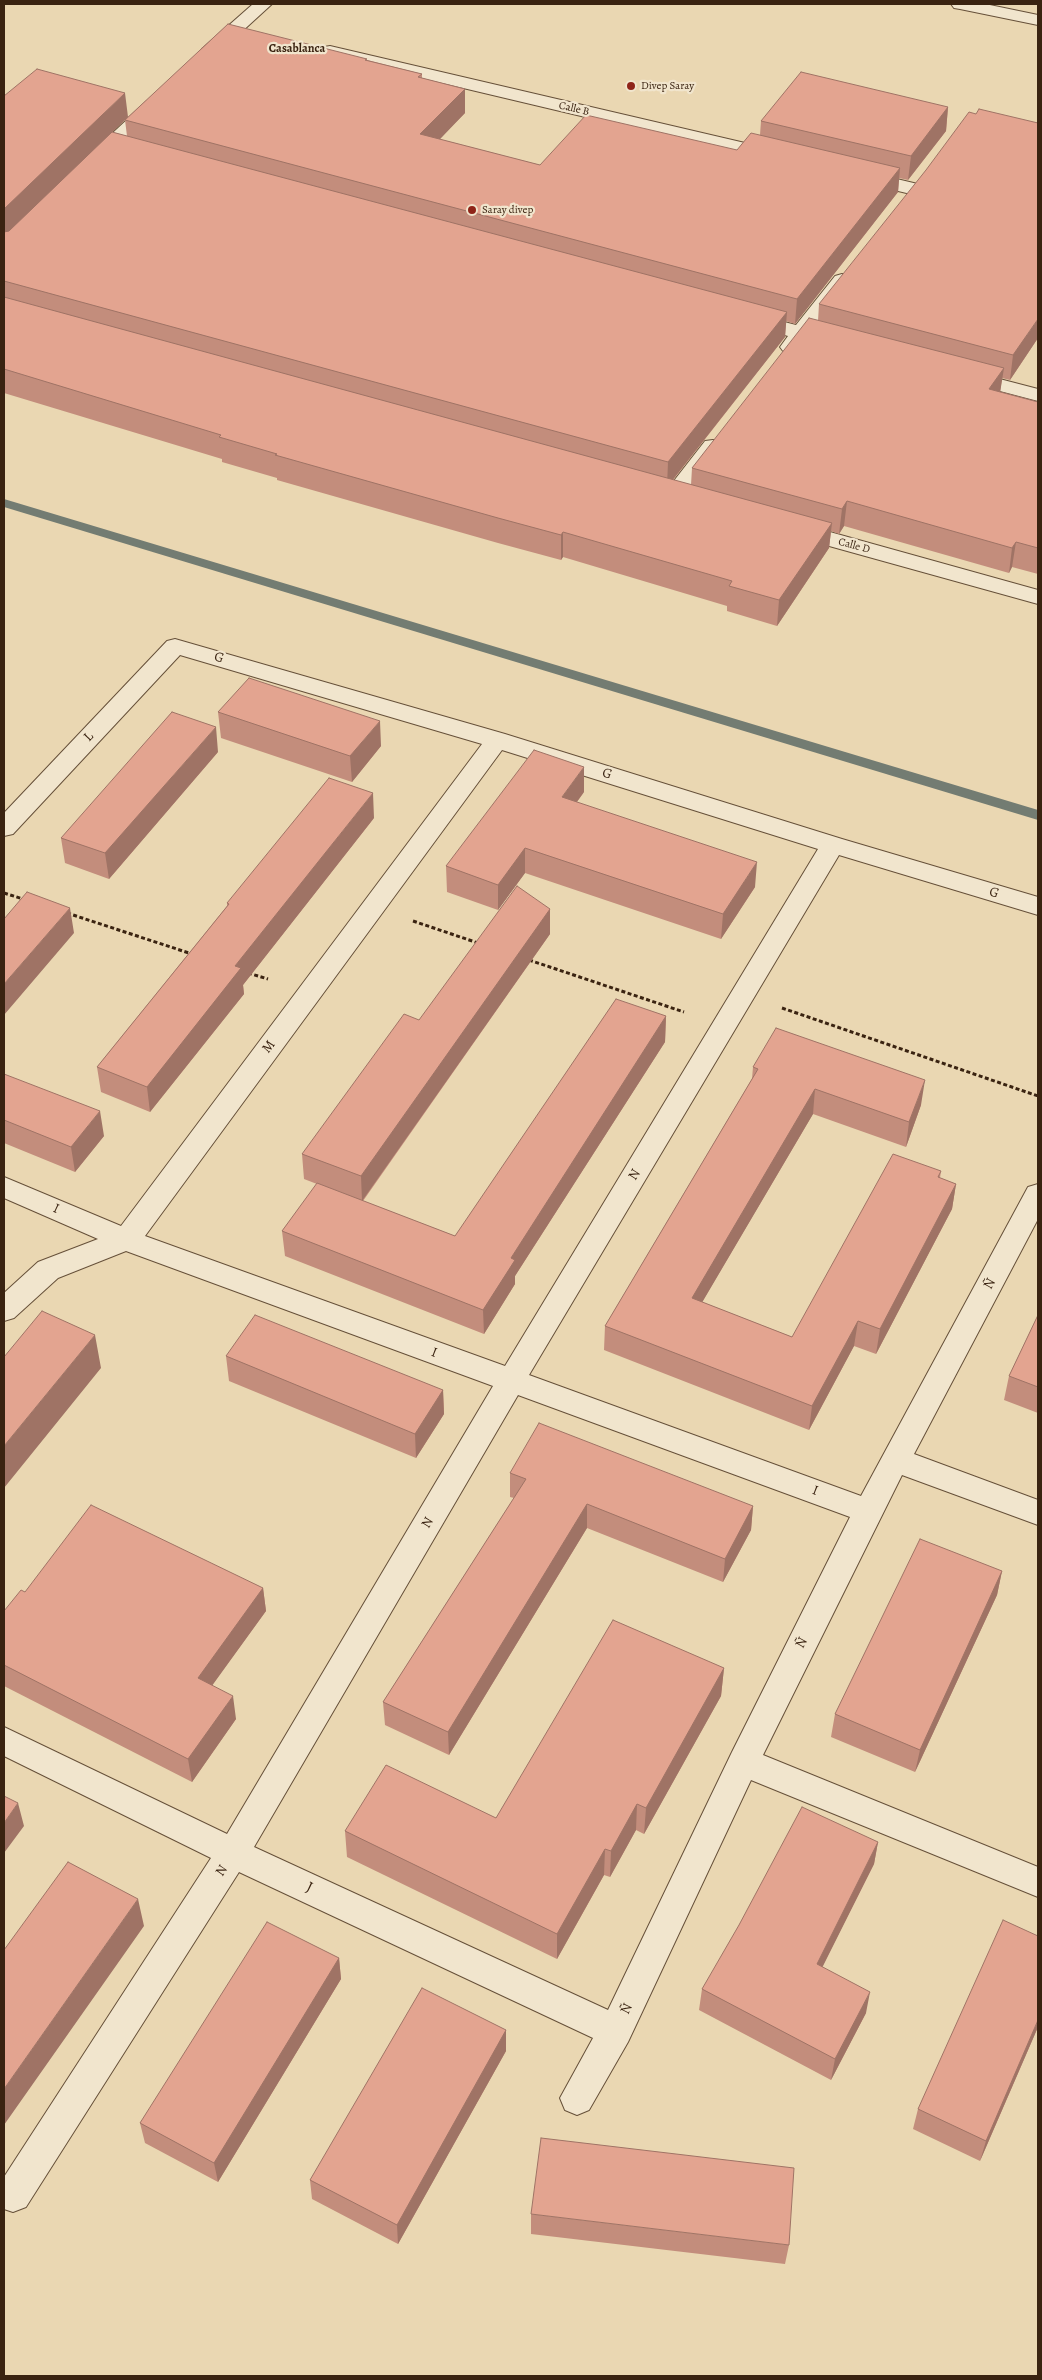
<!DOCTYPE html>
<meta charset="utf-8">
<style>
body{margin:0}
#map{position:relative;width:1042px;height:2380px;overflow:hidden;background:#ead7b2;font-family:Alegreya,serif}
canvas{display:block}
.frame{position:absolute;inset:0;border:5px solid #3a2311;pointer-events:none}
</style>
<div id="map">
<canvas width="1042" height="2380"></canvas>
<div class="frame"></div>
</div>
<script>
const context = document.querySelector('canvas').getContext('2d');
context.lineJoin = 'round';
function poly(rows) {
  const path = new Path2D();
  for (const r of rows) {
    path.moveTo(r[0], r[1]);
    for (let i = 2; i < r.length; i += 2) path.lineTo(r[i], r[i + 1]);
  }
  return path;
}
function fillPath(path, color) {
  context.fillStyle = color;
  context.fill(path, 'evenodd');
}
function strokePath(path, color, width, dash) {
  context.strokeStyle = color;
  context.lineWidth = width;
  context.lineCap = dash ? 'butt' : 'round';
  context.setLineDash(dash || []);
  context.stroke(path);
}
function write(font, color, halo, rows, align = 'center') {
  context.font = font + ' Alegreya,serif';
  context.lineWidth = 4.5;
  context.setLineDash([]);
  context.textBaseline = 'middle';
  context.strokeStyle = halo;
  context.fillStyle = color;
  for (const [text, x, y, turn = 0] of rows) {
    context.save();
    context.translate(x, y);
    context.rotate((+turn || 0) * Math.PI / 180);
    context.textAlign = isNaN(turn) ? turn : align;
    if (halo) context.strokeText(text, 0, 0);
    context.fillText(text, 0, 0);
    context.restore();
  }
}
fillPath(poly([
 [4,499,1038,810,1038,820,4,507,4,499]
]), '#737c72');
const minor = poly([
 [253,4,272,4,214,57,202,57,199,53,202,49,253,4],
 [330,46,775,150,782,152,785,156,782,160,775,162,324,55,321,51,324,47,330,46],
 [154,99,161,101,163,105,161,109,101,165,94,167,87,165,84,161,87,157,147,101,154,99],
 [863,171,922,185,925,189,922,193,915,195,856,181,853,177,856,173,863,171],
 [842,274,849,276,852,280,814,330,841,338,844,342,841,346,834,348,806,341,797,351,790,353,783,351,780,347,788,336,742,323,739,319,742,315,749,313,796,325,835,276,842,274],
 [965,370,1038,389,1038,401,958,380,955,376,958,372,965,370],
 [713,440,721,441,724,446,721,451,682,501,674,503,666,501,663,496,666,491,705,441,713,440],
 [794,522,1038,590,1038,604,786,534,783,529,786,524,794,522],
 [175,639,505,734,842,839,1038,897,1038,915,839,855,529,1375,861,1496,1028,1187,1038,1184,1038,1219,914,1454,1038,1500,1038,1525,902,1475,763,1755,1038,1867,1038,1897,751,1780,628,2042,589,2110,577,2115,565,2110,560,2098,593,2038,239,1872,26,2207,13,2212,4,2209,4,2177,211,1858,4,1756,4,1727,227,1834,493,1386,126,1251,58,1278,14,1318,4,1321,4,1293,38,1262,98,1239,4,1198,4,1177,121,1226,482,744,180,655,13,834,4,836,4,813,167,641,175,639],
 [502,750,818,849,505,1366,145,1236,502,750],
 [518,1395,850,1517,732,1752,608,2010,254,1847,518,1395]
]);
const tertiary = poly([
 [951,4,985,4,1038,15,1038,25,960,9,954,8,951,4]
]);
strokePath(minor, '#665039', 2);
strokePath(tertiary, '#665039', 2);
strokePath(poly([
 [4,893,26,900],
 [67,913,192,954],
 [413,921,478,943],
 [529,960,684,1012],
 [248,973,268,979],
 [782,1008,1038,1096]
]), '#3a2311', 3, [4, 2.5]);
fillPath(minor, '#f1e5cd');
fillPath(tertiary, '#f1e5cd');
fillPath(poly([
 [367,60,422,74,422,78,465,89,465,113,439,139,540,165,737,150,760,135,761,121,948,107,946,131,908,180,899,178,898,192,795,324,786,321,785,337,673,480,691,485,692,468,818,321,819,304,1038,338,1010,380,1002,378,1000,392,1038,402,1038,574,1012,567,1009,573,844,526,839,534,831,531,829,548,777,626,727,611,727,606,563,557,561,560,498,543,277,480,277,478,222,462,222,459,4,393,4,96,128,117,112,132,127,136,125,120],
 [218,712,381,746,352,782,221,738],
 [218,752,109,879,65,863,61,838],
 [584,792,577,802,755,887,721,939,525,873,498,910,447,892,446,866],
 [374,818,243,985,244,994,150,1112,101,1092,97,1067,227,906,227,903],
 [550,909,550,934,363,1201,455,1236,666,1016,665,1042,515,1276,515,1284,484,1334,285,1256,282,1231,317,1184,304,1179,302,1154,419,1020],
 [753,1067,921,1105,906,1147,813,1114,702,1302,792,1337,941,1171,940,1178,956,1184,952,1209,876,1354,854,1346,809,1430,604,1350,605,1326,752,1079],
 [4,1074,104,1136,75,1172,4,1143],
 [1038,1315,1038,1413,1004,1400,1009,1376],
 [226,1356,443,1390,444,1414,416,1458,229,1381],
 [510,1473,753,1506,751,1530,723,1582,587,1528,449,1755,385,1725,383,1702,514,1498,510,1497],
 [1002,1571,997,1595,915,1772,831,1737,835,1714],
 [263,1588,266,1611,212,1685,236,1719,192,1782,4,1686,4,1611,25,1592],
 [724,1668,721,1696,644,1834,636,1830,610,1877,604,1875,557,1959,347,1857,345,1831,496,1818],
 [878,1842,874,1864,822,1967,866,2013,831,2080,699,2010,702,1989],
 [339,1958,341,1979,218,2182,145,2143,140,2123],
 [1038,2027,980,2161,913,2129,918,2109],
 [506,2030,506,2051,398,2244,312,2199,310,2180],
 [531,2214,789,2245,785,2264,531,2234]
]), '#c38d7c');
fillPath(poly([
 [465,89,465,113,421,159,420,134],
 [125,93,128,117,4,237,4,209],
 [948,107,946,131,908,180,911,156],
 [900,168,898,192,795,324,797,299],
 [787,312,785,337,667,487,668,462],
 [1038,319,1038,338,1010,380,1013,355],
 [1004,368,1000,393,989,389],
 [847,501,844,526,839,534,842,509],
 [832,523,829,548,777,626,779,600],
 [563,532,563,557,561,560,561,535],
 [1016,542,1012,567,1009,573,1012,548],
 [380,721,381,746,352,782,350,756],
 [216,727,218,752,109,879,105,853],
 [584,767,584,792,562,822,562,797],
 [373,793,374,818,243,985,244,994,150,1112,147,1087,235,966],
 [525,848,525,873,498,910,498,885],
 [757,862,755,887,721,939,723,914],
 [70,908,74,933,4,1015,4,984],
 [550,909,550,934,362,1201,361,1176],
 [666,1016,665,1042,515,1276,515,1284,484,1334,483,1310,511,1258],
 [925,1080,921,1105,906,1147,909,1122],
 [815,1089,813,1114,690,1323,692,1298],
 [100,1111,104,1136,75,1172,71,1147],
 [956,1184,952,1209,876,1354,880,1329],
 [858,1321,854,1346,809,1430,812,1406],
 [95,1335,101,1368,4,1488,4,1446],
 [443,1390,444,1414,416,1458,415,1434],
 [587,1504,587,1528,449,1755,448,1732],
 [753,1506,751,1530,723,1582,725,1559],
 [1002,1571,997,1595,915,1772,920,1750],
 [263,1588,266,1611,201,1701,198,1678],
 [724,1668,721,1696,644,1834,646,1808],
 [233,1696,236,1719,192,1782,188,1759],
 [18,1803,24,1826,4,1853,4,1823],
 [637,1804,636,1830,610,1877,611,1851],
 [878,1842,874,1864,813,1986,817,1964],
 [605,1849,604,1875,557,1959,557,1934],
 [138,1899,144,1926,4,2125,4,2089],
 [339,1958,341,1979,218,2182,214,2163],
 [870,1992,866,2013,831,2080,835,2059],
 [1038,2020,1038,2027,980,2161,986,2141],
 [506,2030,506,2051,398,2244,397,2225]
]), '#9f7365');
const building = poly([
 [228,24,367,59,365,60,422,74,418,77,465,89,420,134,540,165,586,115,737,150,751,133,900,168,797,299,125,120,228,24],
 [37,69,125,93,4,209,4,96,37,69],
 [801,72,948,107,911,156,761,121,801,72],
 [979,109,1038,123,1038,319,1013,355,819,304,926,170,969,112,976,114,979,109],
 [112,132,787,312,668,462,4,281,4,232,9,231,112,132],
 [4,297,832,523,779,600,729,586,732,581,563,532,561,535,498,518,275,455,277,454,219,437,221,435,4,369,4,297],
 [809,318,1004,368,989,389,1038,402,1038,548,1016,542,1012,548,847,501,842,509,692,468,809,318],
 [249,678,380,721,350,756,218,712,249,678],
 [172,712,216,727,105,853,61,838,172,712],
 [534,750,584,767,562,797,757,862,723,914,525,848,498,885,446,866,534,750],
 [329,778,373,793,235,966,241,968,147,1087,97,1067,229,904,227,903,329,778],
 [517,886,550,909,361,1176,302,1154,404,1014,419,1020,517,886],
 [27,892,70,908,4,984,4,919,27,892],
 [616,999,666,1016,511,1258,515,1260,483,1310,282,1231,317,1183,455,1236,616,999],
 [776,1028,925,1080,909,1122,815,1089,692,1298,792,1337,893,1154,941,1171,938,1177,956,1184,880,1329,858,1321,812,1406,605,1326,758,1069,753,1067,776,1028],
 [4,1074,100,1111,71,1147,4,1120,4,1074],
 [42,1311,95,1335,4,1446,4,1357,42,1311],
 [255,1315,443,1390,415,1434,226,1356,255,1315],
 [1038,1315,1038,1387,1009,1376,1038,1315],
 [539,1423,753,1506,725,1559,587,1504,448,1732,383,1702,526,1479,510,1473,539,1423],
 [91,1505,263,1588,198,1678,233,1696,188,1759,4,1665,4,1611,21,1590,25,1592,91,1505],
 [920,1539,1002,1571,920,1750,835,1714,920,1539],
 [613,1620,724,1668,646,1808,637,1804,611,1851,605,1849,557,1934,345,1831,386,1765,496,1818,613,1620],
 [4,1796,18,1803,4,1823,4,1796],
 [802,1807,878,1842,817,1964,870,1992,835,2059,702,1989,739,1925,802,1807],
 [68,1862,138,1899,4,2089,4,1950,68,1862],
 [1003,1920,1038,1936,1038,2020,986,2141,918,2109,1003,1920],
 [267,1922,339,1958,214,2163,140,2123,267,1922],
 [422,1988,506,2030,397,2225,310,2180,422,1988],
 [541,2138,794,2168,789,2245,531,2214,541,2138]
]);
fillPath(building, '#e3a490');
strokePath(building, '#9f7365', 1);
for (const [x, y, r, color] of [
 [631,86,5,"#8f2418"],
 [472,210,5,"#8f2418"]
]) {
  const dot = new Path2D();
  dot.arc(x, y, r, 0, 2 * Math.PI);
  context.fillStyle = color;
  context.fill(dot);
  strokePath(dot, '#f1e5cd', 2);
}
write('11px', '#3a2311', '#f1e5cd', [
 ["Divep Saray",641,86],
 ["Saray divep",482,210]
], 'left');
write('11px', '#3a2311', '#f1e5cd', [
 ["Calle B",574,109,13],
 ["Calle D",854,546,15]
]);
write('bold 12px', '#3a2311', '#f1e5cd', [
 ["Casablanca",297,49]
]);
write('14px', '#3a2311', '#f1e5cd', [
 ["G",219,658,16],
 ["L",89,737,-47],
 ["G",607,774,17],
 ["G",994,893,17],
 ["M",269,1047,-53],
 ["N",635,1175,-59],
 ["I",56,1209,24],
 ["Ñ",990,1284,-62],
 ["I",434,1353,20],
 ["I",815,1491,20],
 ["N",428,1523,-60],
 ["Ñ",802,1643,-63],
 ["N",222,1871,-57],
 ["Ñ",627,2009,-65]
]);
write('16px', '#3a2311', '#f1e5cd', [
 ["J",309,1888,25]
]);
</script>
